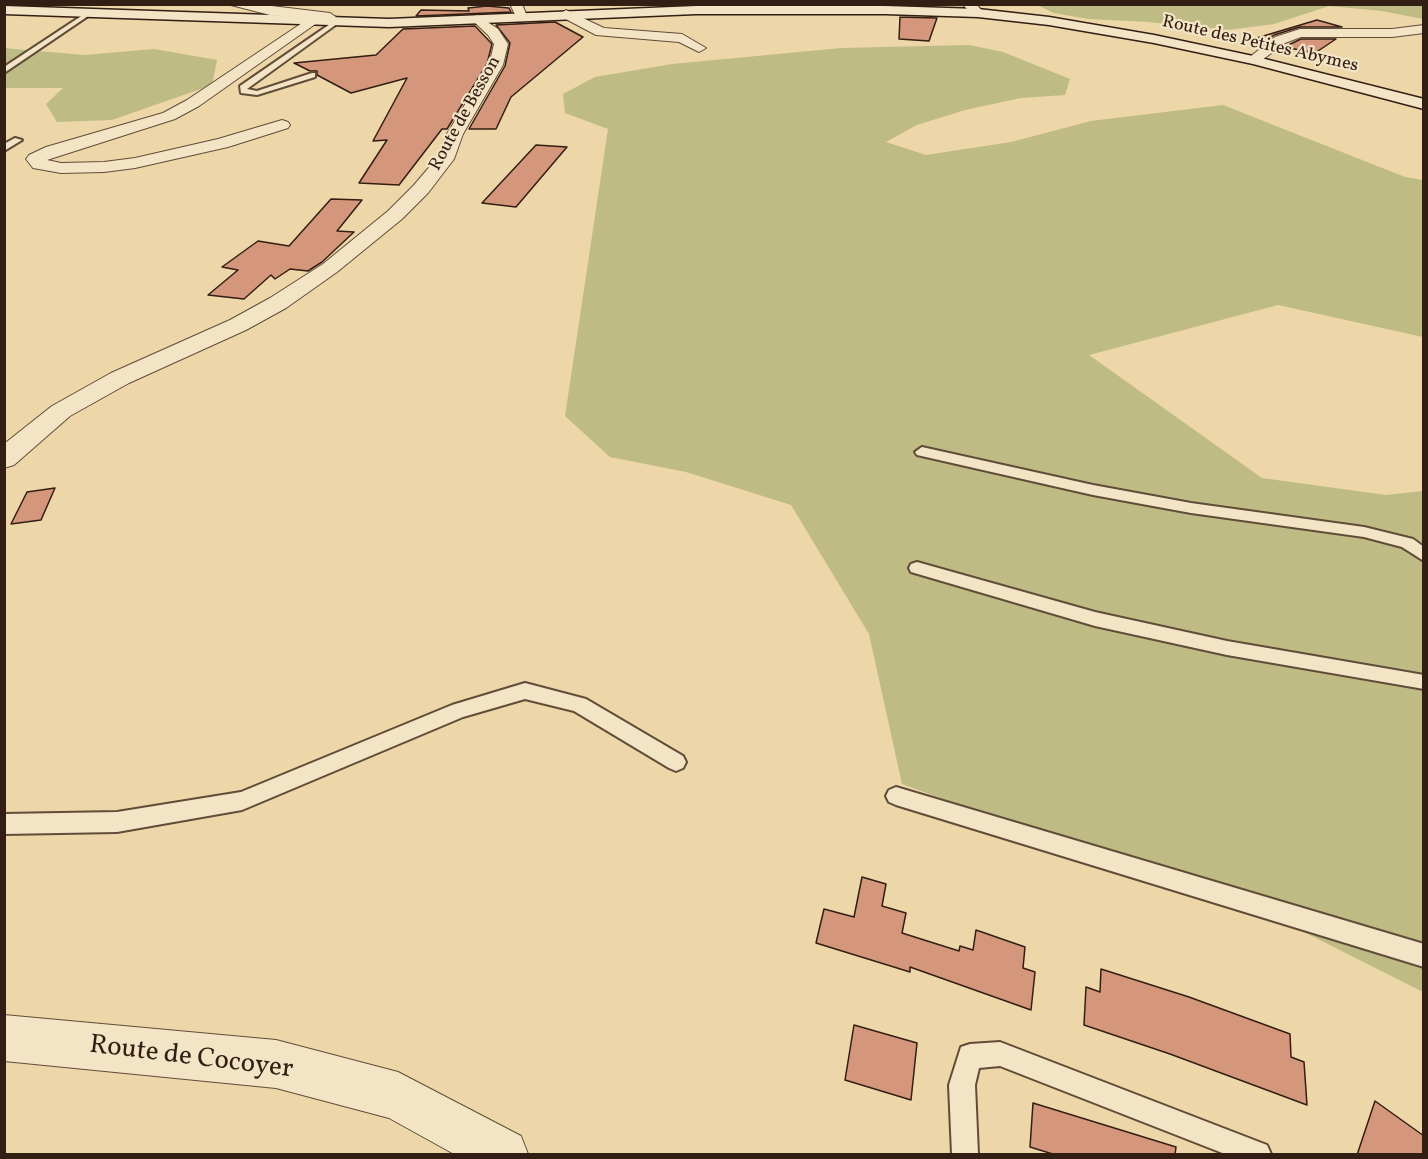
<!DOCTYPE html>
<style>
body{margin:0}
#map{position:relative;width:1428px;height:1159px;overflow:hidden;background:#edd6a8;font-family:Vollkorn,serif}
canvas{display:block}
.frame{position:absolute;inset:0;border:6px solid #321e13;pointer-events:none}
</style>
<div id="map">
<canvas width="1428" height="1159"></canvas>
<div class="frame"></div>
</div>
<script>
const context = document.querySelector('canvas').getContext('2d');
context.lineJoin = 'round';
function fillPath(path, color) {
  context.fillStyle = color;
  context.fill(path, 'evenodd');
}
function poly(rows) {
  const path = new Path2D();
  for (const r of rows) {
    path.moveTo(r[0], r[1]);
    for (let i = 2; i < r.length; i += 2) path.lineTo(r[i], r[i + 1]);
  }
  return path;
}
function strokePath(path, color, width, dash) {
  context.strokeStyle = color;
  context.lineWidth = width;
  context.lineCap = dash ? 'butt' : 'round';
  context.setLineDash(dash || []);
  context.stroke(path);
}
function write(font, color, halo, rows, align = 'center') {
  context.font = font + ' Vollkorn,serif';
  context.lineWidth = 4.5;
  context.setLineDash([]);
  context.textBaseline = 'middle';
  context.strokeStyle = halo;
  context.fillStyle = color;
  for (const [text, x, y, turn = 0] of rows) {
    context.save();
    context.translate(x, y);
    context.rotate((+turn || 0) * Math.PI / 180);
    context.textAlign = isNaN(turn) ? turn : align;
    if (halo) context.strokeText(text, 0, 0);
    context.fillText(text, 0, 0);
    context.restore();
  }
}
fillPath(poly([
 [1423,4,1423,19,1382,11,1329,6,1274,24,1228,30,1148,22,1088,19,1054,13,1037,5],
 [969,45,1003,52,1070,79,1065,95,1021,98,965,110,917,125,886,142,926,155,1011,142,1091,121,1223,105,1405,177,1423,180,1423,337,1278,305,1089,355,1262,478,1386,495,1423,491,1423,992,1302,931,902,784,869,634,791,505,686,472,610,457,565,416,608,129,565,113,563,94,595,77,672,64,841,48],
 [4,48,84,55,154,49,217,60,212,85,112,120,57,122,46,104,63,88,5,88]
]), '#bebc84');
const building = poly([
 [487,6,509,8,511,12,416,16,421,10,469,11,468,8,487,6],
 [900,17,937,18,929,41,899,39,900,17],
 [1317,20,1342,27,1300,27,1274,35,1264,43,1250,40,1317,20],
 [555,22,583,37,511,97,496,129,469,129,505,66,510,43,496,25,555,22],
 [475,26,492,44,487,64,447,129,442,129,399,185,359,183,387,140,373,141,407,78,351,93,317,75,317,71,310,71,294,63,376,55,403,29,475,26],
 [1301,39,1336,39,1315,53,1284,47,1301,39],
 [536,145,567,147,516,207,482,203,536,145],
 [331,199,362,200,337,231,354,232,322,262,308,271,290,269,275,279,271,275,244,299,208,295,238,270,222,267,258,241,289,246,331,199],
 [55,488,41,520,11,524,27,492,55,488],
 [862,877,886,884,882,906,906,913,902,933,959,951,960,946,973,950,976,930,1025,947,1023,968,1035,972,1031,1010,910,967,910,972,816,943,824,909,854,917,862,877],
 [1101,969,1189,997,1290,1034,1291,1057,1304,1062,1307,1105,1170,1054,1084,1025,1086,987,1100,992,1101,969],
 [854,1025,917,1043,911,1100,845,1080,854,1025],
 [1375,1101,1424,1136,1424,1155,1357,1155,1375,1101],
 [1033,1103,1176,1147,1175,1155,1056,1155,1030,1147,1033,1103]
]);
fillPath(building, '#d4977b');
strokePath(building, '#321e13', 1.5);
const service = poly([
 [89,11,94,12,4,73,4,67,89,11],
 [336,20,341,21,247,89,257,91,312,73,315,73,315,77,257,95,241,93,240,86,336,20],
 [15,138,22,140,4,151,4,144,15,138],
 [922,447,1093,485,1191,503,1364,527,1413,539,1424,547,1424,561,1402,547,1364,537,1191,513,1093,495,917,455,915,452,922,447],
 [917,562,1095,612,1227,641,1424,675,1424,689,1227,655,1095,626,911,572,909,568,911,564,917,562],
 [525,683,586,699,683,756,686,762,683,768,676,771,669,768,574,711,525,699,463,717,242,810,117,832,4,834,4,814,117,812,241,792,452,705,525,683],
 [896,787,1424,944,1424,967,896,805,889,802,886,796,889,790,896,787],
 [1000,1042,1267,1145,1271,1154,1225,1154,1000,1066,979,1068,975,1085,978,1154,952,1154,949,1085,961,1047,970,1044,1000,1042]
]);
const minor = poly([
 [227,4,255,4,330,13,336,17,330,21,321,20,199,106,175,119,47,160,61,163,104,162,135,158,218,139,282,120,288,122,290,125,288,128,228,147,135,168,104,172,61,173,33,168,26,159,29,155,46,147,163,113,187,100,308,19,270,15,227,4],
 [510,4,522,4,527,16,525,19,517,19,510,4],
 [962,4,976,4,984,13,982,16,974,16,962,4],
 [566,10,604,28,682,34,706,48,699,52,679,42,596,35,562,17,560,14,566,10],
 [477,15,498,29,508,44,503,65,463,134,454,159,428,193,402,219,337,272,286,308,246,330,129,383,70,416,14,465,4,468,4,444,52,406,111,373,230,320,270,298,323,264,388,211,414,185,437,158,447,134,489,65,494,44,488,35,471,19,477,15],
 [1424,25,1424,33,1392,37,1301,37,1285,43,1258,63,1253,64,1246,60,1275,37,1300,29,1392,29,1424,25],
 [4,1015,276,1040,398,1072,521,1136,528,1154,454,1154,389,1118,276,1088,4,1061,4,1015]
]);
const secondary = poly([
 [4,6,389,19,696,6,885,6,978,9,1049,17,1154,35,1253,56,1424,99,1424,109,1253,64,1154,43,1049,25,978,17,885,14,696,14,389,27,4,14,4,6]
]);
strokePath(service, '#614c38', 4);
strokePath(minor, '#614c38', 2);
strokePath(secondary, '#321e13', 3);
fillPath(service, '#f3e4c6');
fillPath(minor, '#f3e4c6');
fillPath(secondary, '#f3e4c6');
write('18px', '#321e13', '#f3e4c6', [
 ["Route des Petites Abymes",1260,45,13],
 ["Route de Besson",466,114,-61]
]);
write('27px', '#321e13', '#f3e4c6', [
 ["Route de Cocoyer",191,1059,7]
]);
</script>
